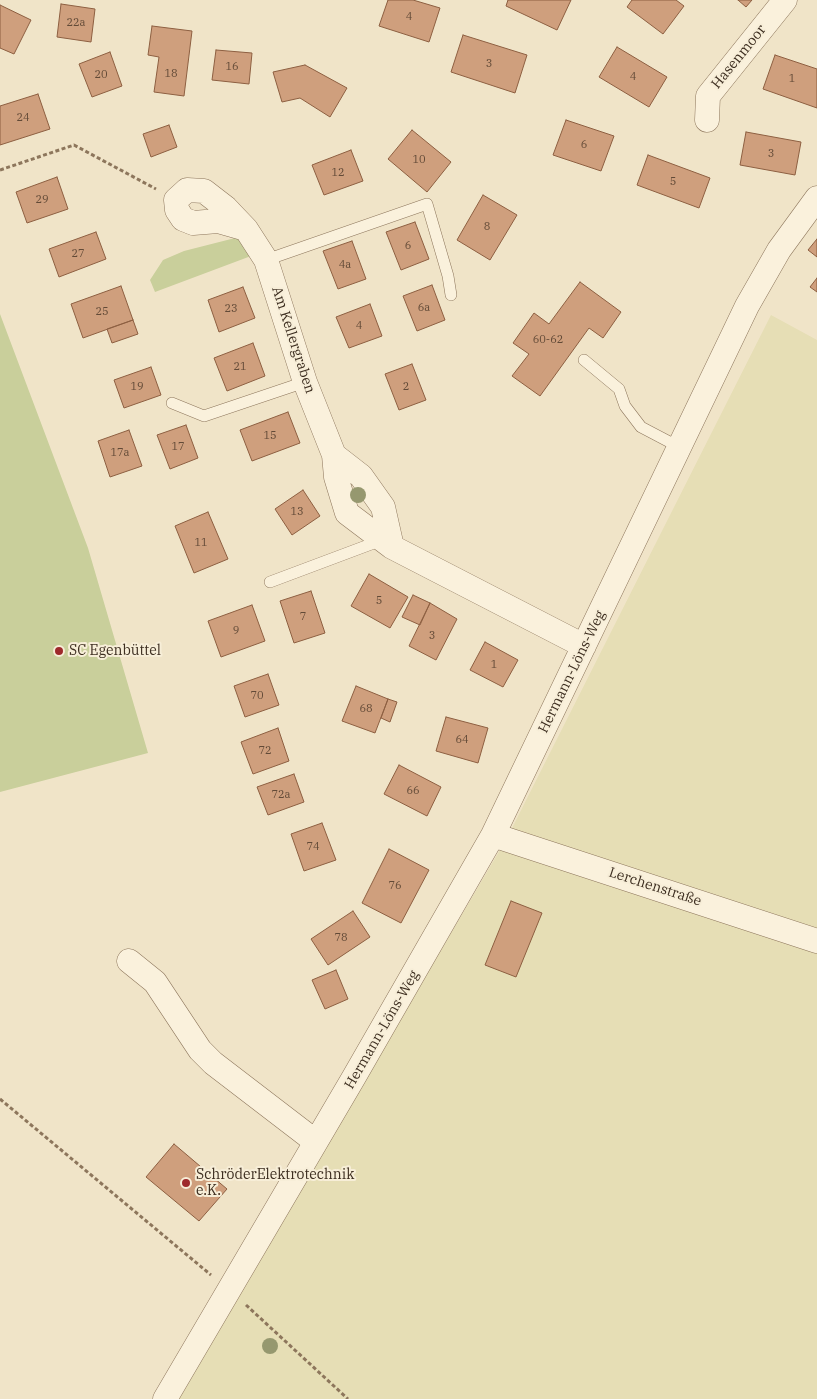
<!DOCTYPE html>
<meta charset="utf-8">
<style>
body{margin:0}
canvas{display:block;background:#f0e4c8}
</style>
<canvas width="817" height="1399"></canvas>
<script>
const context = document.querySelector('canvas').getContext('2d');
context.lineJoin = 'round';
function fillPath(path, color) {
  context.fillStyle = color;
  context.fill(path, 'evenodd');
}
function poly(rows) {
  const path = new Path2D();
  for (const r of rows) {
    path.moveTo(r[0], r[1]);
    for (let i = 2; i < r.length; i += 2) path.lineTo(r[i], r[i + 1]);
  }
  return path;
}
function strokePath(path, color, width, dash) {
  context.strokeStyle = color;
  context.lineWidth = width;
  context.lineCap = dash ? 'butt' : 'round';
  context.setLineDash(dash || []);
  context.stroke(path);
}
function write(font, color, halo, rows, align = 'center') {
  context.font = font + ' "IBM Plex Serif",serif';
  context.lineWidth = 4;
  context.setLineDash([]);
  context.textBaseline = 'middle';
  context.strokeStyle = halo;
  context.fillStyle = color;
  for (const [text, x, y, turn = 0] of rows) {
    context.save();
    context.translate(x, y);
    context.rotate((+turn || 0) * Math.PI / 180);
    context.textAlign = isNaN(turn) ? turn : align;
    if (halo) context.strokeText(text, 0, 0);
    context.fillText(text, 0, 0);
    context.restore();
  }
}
fillPath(poly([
 [771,315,817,340,817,1399,177,1399,507,838]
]), '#e6deb5');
fillPath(poly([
 [239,237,251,256,155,292,150,280,163,260,184,251],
 [0,314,88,548,148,753,0,792]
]), '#c9cf9b');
const building = poly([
 [388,0,413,0,440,8,429,42,379,26,388,0],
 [508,0,571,0,557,30,506,6,508,0],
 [632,0,676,0,684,6,663,34,627,7,632,0],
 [738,0,752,0,746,7,738,0],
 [61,4,95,9,91,42,57,37,61,4],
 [0,5,31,20,14,54,0,48,0,5],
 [152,26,192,31,184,96,154,92,159,57,148,55,152,26],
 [463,35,527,55,515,93,451,72,463,35],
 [617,47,667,77,649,107,599,77,617,47],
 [216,50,252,53,249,84,212,80,216,50],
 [110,52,122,86,92,97,79,64,110,52],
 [775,55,817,69,817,108,763,89,775,55],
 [305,65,347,88,330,117,300,98,282,102,273,72,305,65],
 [38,94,50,129,0,145,0,106,38,94],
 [566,120,614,136,601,171,553,155,566,120],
 [169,125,177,147,151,157,143,134,169,125],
 [412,130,451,162,427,192,388,159,412,130],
 [746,132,801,142,795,175,740,165,746,132],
 [351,150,363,181,324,195,312,165,351,150],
 [648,155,710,178,699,208,637,185,648,155],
 [57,177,68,209,27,223,16,192,57,177],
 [483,195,517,215,490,260,457,240,483,195],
 [415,222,429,259,401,270,386,232,415,222],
 [96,232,106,259,59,277,49,249,96,232],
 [817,239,817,257,808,250,817,239],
 [352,241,366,279,338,289,323,251,352,241],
 [817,278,817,292,810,287,817,278],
 [580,282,621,312,603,338,589,328,540,396,512,376,529,354,513,343,534,313,549,324,580,282],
 [432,285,445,320,417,331,403,296,432,285],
 [121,286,133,320,83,338,71,304,121,286],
 [243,287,255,318,219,332,208,300,243,287],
 [370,304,382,336,349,348,336,317,370,304],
 [133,320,138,334,112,343,107,329,133,320],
 [253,343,265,376,227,391,214,358,253,343],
 [412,364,426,400,399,410,385,374,412,364],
 [151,367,161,395,124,408,114,380,151,367],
 [288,412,300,443,252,461,240,430,288,412],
 [186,425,198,458,170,469,157,435,186,425],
 [129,430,142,466,110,477,98,441,129,430],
 [303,490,320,516,292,535,275,509,303,490],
 [208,512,228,559,194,573,175,526,208,512],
 [369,574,408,597,390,628,351,606,369,574],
 [311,591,325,633,294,643,280,601,311,591],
 [413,595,430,603,420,625,402,617,413,595],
 [430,603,457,619,436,660,409,646,430,603],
 [252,605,265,641,221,657,208,621,252,605],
 [485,642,518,660,503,687,470,670,485,642],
 [268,674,279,705,245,717,234,686,268,674],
 [356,686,388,699,375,733,342,721,356,686],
 [388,699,397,702,390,722,381,718,388,699],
 [446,717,488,728,478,763,436,751,446,717],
 [278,728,289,761,253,774,241,742,278,728],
 [399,765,441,787,427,816,384,794,399,765],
 [294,774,304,802,268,815,257,787,294,774],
 [322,823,336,860,304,871,291,834,322,823],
 [389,849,429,870,401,923,362,903,389,849],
 [511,901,542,913,516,977,485,965,511,901],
 [353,911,370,937,328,965,311,939,353,911],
 [336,970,348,999,325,1009,312,980,336,970],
 [174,1144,227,1189,199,1221,146,1177,174,1144]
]);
fillPath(building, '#cf9f7d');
strokePath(building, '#8d5f41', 1);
const service = poly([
 [266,260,427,204,448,276,451,295],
 [584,360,619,389,625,406,641,427,681,448],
 [172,403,204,416,305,382],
 [270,582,382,540]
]);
const minor = poly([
 [707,120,708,96,785,0],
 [246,229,218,221,193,223,183,219,177,210,176,200,187,190,204,191,226,208,246,229,266,260,305,382,334,455,336,477,347,513,392,547,584,646],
 [334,455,361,476,383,507,392,547],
 [493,835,817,941],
 [129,961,155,982,200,1050,213,1063,316,1142],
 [165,1399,354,1077,493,835,747,306,779,250,817,198]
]);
strokePath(service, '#8d765c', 12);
strokePath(minor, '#8d765c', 25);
strokePath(poly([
 [0,170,74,145,156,189],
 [0,1099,211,1275],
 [246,1305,348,1399]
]), '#8d765c', 3, [4, 2.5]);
strokePath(service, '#faf1dc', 11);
strokePath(minor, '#faf1dc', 24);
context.fillStyle = '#96986f';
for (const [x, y] of [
 [358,495],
 [270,1346]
]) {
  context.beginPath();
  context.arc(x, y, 8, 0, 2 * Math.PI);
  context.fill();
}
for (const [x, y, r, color] of [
 [59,651,5,"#9e2a2b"],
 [186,1183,5,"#9e2a2b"]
]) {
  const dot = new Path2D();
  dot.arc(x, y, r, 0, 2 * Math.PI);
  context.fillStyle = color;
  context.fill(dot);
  strokePath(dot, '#f7eed8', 2);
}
write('11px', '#624a37', null, [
 ["4",409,17],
 ["22a",76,23],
 ["3",489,64],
 ["16",232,67],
 ["18",171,74],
 ["20",101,75],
 ["4",633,77],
 ["1",792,79],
 ["24",23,118],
 ["6",584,145],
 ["3",771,154],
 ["10",419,160],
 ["12",338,173],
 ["5",673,182],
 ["29",42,200],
 ["8",487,227],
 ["6",408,246],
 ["27",78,254],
 ["4a",345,265],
 ["6a",424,308],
 ["23",231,309],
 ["25",102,312],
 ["4",359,326],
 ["60-62",548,340],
 ["21",240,367],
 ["19",137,387],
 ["2",406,387],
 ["15",270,436],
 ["17",178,447],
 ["17a",120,453],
 ["13",297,512],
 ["11",201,543],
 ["5",379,601],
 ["7",303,617],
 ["9",236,631],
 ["3",432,636],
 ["1",494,665],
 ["70",257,696],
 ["68",366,709],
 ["64",462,740],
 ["72",265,751],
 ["66",413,791],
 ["72a",281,795],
 ["74",313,847],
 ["76",395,886],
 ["78",341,938]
]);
write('14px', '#3d2e20', '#f7eed8', [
 ["Hasenmoor",739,57,-51],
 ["Am Kellergraben",293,340,72],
 ["Hermann-Löns-Weg",572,672,-64],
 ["Lerchenstraße",655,887,18],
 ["Hermann-Löns-Weg",382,1030,-60]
]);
write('14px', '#3d2e20', '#f7eed8', [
 ["SC Egenbüttel",69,651],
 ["SchröderElektrotechnik",196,1175],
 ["e.K.",196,1191]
], 'left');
</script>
